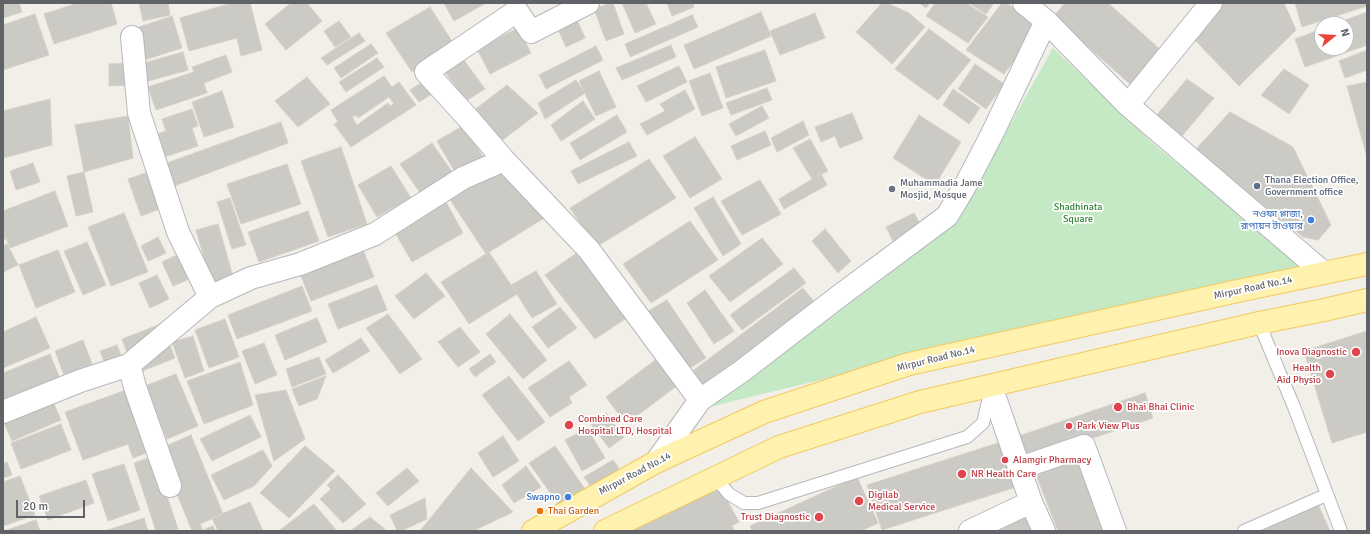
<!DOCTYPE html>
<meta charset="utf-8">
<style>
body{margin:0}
#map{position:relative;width:1370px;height:534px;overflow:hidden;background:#f1efe8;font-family:Signika,sans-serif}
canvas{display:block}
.frame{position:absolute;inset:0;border:4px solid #5f6368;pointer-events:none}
.north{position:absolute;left:1314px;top:16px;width:40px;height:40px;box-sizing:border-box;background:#fff;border:1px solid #bfc1c3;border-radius:50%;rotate:72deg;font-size:11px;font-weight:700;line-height:16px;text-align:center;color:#5f6368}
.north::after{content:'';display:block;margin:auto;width:14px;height:18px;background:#ea4335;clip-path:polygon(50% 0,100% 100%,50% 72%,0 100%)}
.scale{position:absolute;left:16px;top:500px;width:69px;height:18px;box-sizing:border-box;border:2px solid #5f6368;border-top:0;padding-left:5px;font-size:12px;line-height:14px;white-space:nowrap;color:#5f6368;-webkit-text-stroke:3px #fff;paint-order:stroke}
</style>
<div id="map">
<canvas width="1370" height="534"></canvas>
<div class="frame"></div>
<div class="north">N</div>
<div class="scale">20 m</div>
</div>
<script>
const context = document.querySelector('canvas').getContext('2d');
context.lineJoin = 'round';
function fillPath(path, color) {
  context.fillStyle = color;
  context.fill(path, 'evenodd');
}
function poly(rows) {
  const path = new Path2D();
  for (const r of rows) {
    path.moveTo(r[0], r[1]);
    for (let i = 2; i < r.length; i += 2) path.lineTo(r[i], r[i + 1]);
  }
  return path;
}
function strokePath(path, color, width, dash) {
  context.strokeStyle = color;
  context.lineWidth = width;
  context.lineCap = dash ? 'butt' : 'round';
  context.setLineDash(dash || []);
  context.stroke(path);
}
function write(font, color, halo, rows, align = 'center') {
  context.font = font + ' Signika,"Noto Sans Bengali",sans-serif';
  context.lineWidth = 3.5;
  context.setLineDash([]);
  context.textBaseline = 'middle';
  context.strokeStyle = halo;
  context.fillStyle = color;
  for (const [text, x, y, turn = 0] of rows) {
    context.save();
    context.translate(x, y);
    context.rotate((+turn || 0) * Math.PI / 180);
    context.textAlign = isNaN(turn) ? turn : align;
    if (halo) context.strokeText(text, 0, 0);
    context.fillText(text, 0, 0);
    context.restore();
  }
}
fillPath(poly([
 [1053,48,1159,149,1309,268,997,337,709,407,960,214]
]), '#c5e8c5');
const building = poly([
 [3,3,19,3,22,12,3,18,3,3],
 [78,3,111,3,117,24,54,44,44,14,78,3],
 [139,3,168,3,170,15,143,21,139,3],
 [232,3,250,3,262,50,241,56,237,38,189,51,180,18,232,3],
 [291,3,307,3,322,21,286,50,265,24,291,3],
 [444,3,486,3,454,21,444,3],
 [611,3,613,3,624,34,606,41,594,9,611,3],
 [622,3,646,3,656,24,635,33,622,3],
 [667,3,693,3,694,7,672,16,667,3],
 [882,3,887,3,909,13,925,27,892,64,856,32,882,3],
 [919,3,930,3,926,8,919,3],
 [935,3,966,3,988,17,968,43,926,16,935,3],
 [969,3,994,3,986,14,969,3],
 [1002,3,1006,3,1041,26,1004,74,966,50,1002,3],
 [1065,3,1108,3,1162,51,1132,86,1054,16,1065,3],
 [1215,3,1284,3,1296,30,1239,86,1192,37,1215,3],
 [1295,3,1367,3,1367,6,1302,27,1295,3],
 [430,7,455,46,412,72,386,33,430,7],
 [761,12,771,36,694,69,684,45,761,12],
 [1367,12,1367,45,1305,67,1295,39,1322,29,1322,48,1346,48,1346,24,1335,24,1367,12],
 [815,13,825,38,780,55,770,31,815,13],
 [35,14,49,55,3,70,3,25,35,14],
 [692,15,698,27,630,57,625,44,692,15],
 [172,16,182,48,138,62,136,28,172,16],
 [576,18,585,38,566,47,557,27,576,18],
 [339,21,351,37,335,47,324,31,339,21],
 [518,28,531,53,490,74,477,49,518,28],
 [929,29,971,60,938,100,895,69,929,29],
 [359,33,365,41,327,65,321,58,359,33],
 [371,44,378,53,341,78,334,68,371,44],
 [671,45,676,57,622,80,616,68,671,45],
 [596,46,603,60,546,89,539,75,596,46],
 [765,50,776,81,726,98,716,67,765,50],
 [1367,50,1367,70,1345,78,1339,61,1367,50],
 [183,52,188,70,145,82,140,64,183,52],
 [226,55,232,72,204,83,207,93,156,110,148,87,194,72,192,67,226,55],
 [461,56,485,89,466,101,442,68,461,56],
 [377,58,384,67,346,92,339,82,377,58],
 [129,63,129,85,109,86,109,64,129,63],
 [975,64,1004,84,986,109,958,89,975,64],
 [679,66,687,82,646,102,637,86,679,66],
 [1284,69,1309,85,1289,114,1261,95,1284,69],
 [439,71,448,84,419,102,410,90,439,71],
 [599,71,616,107,596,116,579,81,599,71],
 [710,73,723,108,702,116,689,81,710,73],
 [384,76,392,87,399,82,416,105,351,147,334,124,338,122,331,110,384,76],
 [389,97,394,104,390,106,388,103,357,125,352,117,356,115,358,118,389,97],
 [307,77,330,104,298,127,275,101,307,77],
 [1187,79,1214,98,1182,136,1156,116,1187,79],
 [576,80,585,93,545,119,538,103,576,80],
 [1367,82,1367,157,1347,86,1367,82],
 [507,85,538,113,500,142,473,111,507,85],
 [767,88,772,100,731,115,726,103,767,88],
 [953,89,980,108,969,124,943,105,953,89],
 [685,90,695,109,647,135,640,124,665,111,660,104,685,90],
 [222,91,234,127,204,137,192,102,222,91],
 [50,99,52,145,3,158,3,111,50,99],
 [583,101,595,119,561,141,551,125,583,101],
 [762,106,769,118,736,136,729,124,762,106],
 [192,109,198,126,192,128,198,146,158,159,151,136,166,131,162,119,192,109],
 [1230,112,1293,147,1331,225,1318,240,1303,237,1195,150,1230,112],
 [852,113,863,139,840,148,835,136,821,142,815,127,852,113],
 [617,115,627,132,580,160,570,143,617,115],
 [919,115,961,142,935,185,893,158,919,115],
 [128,116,133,158,84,172,75,125,128,116],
 [803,121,809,135,777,152,771,138,803,121],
 [281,122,288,143,169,188,161,165,281,122],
 [464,125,483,157,456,174,437,141,464,125],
 [765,131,771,145,737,160,731,146,765,131],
 [695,137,722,179,690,198,663,156,695,137],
 [810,139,828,171,812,179,793,148,810,139],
 [629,142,637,156,578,184,571,171,629,142],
 [432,143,453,173,421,194,400,164,432,143],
 [341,147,367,224,328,237,301,161,341,147],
 [649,159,676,198,596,247,570,208,649,159],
 [33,163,40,182,16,190,10,171,33,163],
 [287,164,301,204,241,224,227,184,287,164],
 [503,164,549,215,486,254,449,198,503,164],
 [391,166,411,198,377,217,358,185,391,166],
 [154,170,168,206,141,216,128,179,154,170],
 [84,172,93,212,76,216,67,176,84,172],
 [821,174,827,185,784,209,779,199,821,174],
 [760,180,781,214,742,235,721,201,760,180],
 [55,191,68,226,10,248,3,229,3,211,55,191],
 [713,197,741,244,723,256,694,208,713,197],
 [230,198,246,245,232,249,217,202,230,198],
 [445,200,463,233,412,262,393,229,445,200],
 [308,211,319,241,259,262,248,232,308,211],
 [124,213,148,272,111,286,88,227,124,213],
 [914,213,923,229,894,243,886,227,914,213],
 [690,221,718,260,651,303,623,264,690,221],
 [218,224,234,280,212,286,196,230,218,224],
 [825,229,851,261,838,273,812,241,825,229],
 [3,231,7,238,3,240,3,231],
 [158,237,166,253,148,261,141,246,158,237],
 [762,238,783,264,730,302,709,276,762,238],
 [87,242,106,285,83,295,64,251,87,242],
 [7,244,18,265,3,272,3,246,7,244],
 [58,250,75,292,36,308,19,265,58,250],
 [363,250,374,277,311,301,300,274,363,250],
 [489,252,517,294,469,324,441,282,489,252],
 [578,252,628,317,595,339,545,275,578,252],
 [181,253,192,278,173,286,162,262,181,253],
 [794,268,806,283,742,330,730,315,794,268],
 [536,271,557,304,532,318,511,285,536,271],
 [426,273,445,296,414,319,395,296,426,273],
 [157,275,169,299,150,308,139,283,157,275],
 [377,285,387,310,338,329,328,304,377,285],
 [302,286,312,311,237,339,228,315,302,286],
 [803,288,816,304,703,388,690,373,803,288],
 [705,290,734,331,714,344,687,303,705,290],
 [667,300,706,358,685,371,645,313,667,300],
 [560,307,577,328,548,348,532,327,560,307],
 [388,314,422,359,400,374,366,328,388,314],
 [510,314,547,360,523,379,486,334,510,314],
 [36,317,50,348,3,368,3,332,36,317],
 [317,318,327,342,285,360,275,335,317,318],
 [225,319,239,357,209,368,195,330,225,319],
 [161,324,175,358,135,374,122,339,161,324],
 [460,327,480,352,458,367,438,342,460,327],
 [1367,331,1367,432,1332,443,1304,351,1367,331],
 [193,336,204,371,185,378,172,342,193,336],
 [361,338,370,351,333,373,325,360,361,338],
 [83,340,92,364,64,375,55,351,83,340],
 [264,343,277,375,255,384,242,351,264,343],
 [117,345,124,363,107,369,100,351,117,345],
 [50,354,62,384,8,406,3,395,3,373,50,354],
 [490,354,496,362,475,377,469,369,490,354],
 [319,357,326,374,292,387,286,369,319,357],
 [658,358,678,385,626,424,606,397,658,358],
 [569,361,587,385,569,397,572,403,550,417,528,388,569,361],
 [240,362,253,405,204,424,187,381,240,362],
 [176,374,198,426,167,439,145,386,176,374],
 [326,376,317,399,299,406,292,389,326,376],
 [509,376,545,422,518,441,482,395,509,376],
 [132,388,154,450,133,458,128,444,83,460,65,412,132,388],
 [286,390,305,439,274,461,255,395,286,390],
 [1145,393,1153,418,1021,462,1013,438,1145,393],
 [51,397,61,420,12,441,3,421,51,397],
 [606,413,624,437,609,448,591,424,606,413],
 [250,415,261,437,212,461,200,439,250,415],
 [61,424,71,450,21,469,11,443,61,424],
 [587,428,605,458,582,471,565,440,587,428],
 [191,435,223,514,200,524,203,531,192,531,159,449,191,435],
 [503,436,519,461,493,477,478,453,503,436],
 [1004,441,1019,486,882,530,867,485,1004,441],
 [305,446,335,471,289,518,260,493,305,446],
 [555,446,585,489,559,505,529,463,555,446],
 [263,450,272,466,254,486,224,500,211,475,263,450],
 [154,456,178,529,170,531,156,531,134,463,154,456],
 [1076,456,1104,531,1058,531,1035,472,1076,456],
 [613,460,621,471,592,488,584,477,613,460],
 [7,462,12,475,3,478,3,464,7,462],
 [124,464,140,510,108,521,92,474,124,464],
 [526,466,541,487,514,503,502,485,526,466],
 [407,468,419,481,388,506,376,493,407,468],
 [471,468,513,512,473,531,420,531,471,468],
 [338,475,366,504,343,523,320,499,331,489,327,485,338,475],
 [20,476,35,515,3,526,3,482,20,476],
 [857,477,878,523,861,531,752,531,750,526,857,477],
 [86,480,94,503,48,520,39,496,86,480],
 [719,485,739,522,732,526,735,531,624,531,719,485],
 [425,498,427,519,401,531,397,531,390,515,425,498],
 [250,502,263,531,218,531,212,518,250,502],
 [314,504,337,531,281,531,280,530,314,504],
 [1318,504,1330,531,1261,531,1318,504],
 [1025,515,1033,531,992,531,1025,515],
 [370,517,387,531,350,531,370,517],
 [144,518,148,531,105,531,144,518],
 [36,520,40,531,4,531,36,520],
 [213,526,215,531,206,531,205,529,213,526]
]);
fillPath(building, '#cccac5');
strokePath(building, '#d6d1c6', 1);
const lane = poly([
 [1259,323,1294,407,1341,531],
 [715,477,729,494,744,503,758,503,967,437,983,423,990,393],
 [1244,531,1326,495]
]);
const street = poly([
 [588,3,531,32,517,11,426,72,468,118,504,160,589,250,700,400],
 [1024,3,1046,21,1128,105,1324,273],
 [132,37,139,113,178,232,210,297],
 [1128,105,1211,3],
 [129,365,135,387,170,486],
 [991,386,1031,502,1044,531],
 [3,412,80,381,129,365,210,297,251,278,300,264,375,234,463,178,504,160],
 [656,462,700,400,742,371,838,297,947,216,965,186,992,134,1046,21],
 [1020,468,1084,446,1115,531],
 [970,531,1031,502]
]);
const primary = poly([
 [533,531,656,462,764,412,909,364,1233,292,1367,264],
 [605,531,779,447,920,402,1259,323,1324,310,1367,300]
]);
strokePath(lane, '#b5b8bc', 14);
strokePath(street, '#b5b8bc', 24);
strokePath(primary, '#f2c960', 24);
strokePath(lane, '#fff', 12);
strokePath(street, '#fff', 22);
strokePath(primary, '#fff2af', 22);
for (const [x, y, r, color] of [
 [1257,186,4,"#5c6f8a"],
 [892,189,4,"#6b7280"],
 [1311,220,4,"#3f7fe0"],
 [1356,352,5,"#e0444e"],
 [1330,374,5,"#e0444e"],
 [1118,407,5,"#e0444e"],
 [569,425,5,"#e0444e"],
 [1069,426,4,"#e0444e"],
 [1005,460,4,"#e0444e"],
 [962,474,5,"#e0444e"],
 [568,497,4,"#3f7fe0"],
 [859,501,5,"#e0444e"],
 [540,511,4,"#e8710a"],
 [819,517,5,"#e0444e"]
]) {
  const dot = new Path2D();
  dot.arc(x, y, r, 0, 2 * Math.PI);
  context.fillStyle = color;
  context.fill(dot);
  strokePath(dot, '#fff', 1.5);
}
write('10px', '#4e5e75', '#fff', [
 ["Thana Election Office,",1265,180],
 ["Government office",1265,192]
], 'left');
write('10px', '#5b616d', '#fff', [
 ["Muhammadia Jame",900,183],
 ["Mosjid, Mosque",900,195]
], 'left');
write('10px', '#348238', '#fff', [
 ["Shadhinata",1078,207],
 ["Square",1078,219]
]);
write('10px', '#366cbe', '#fff', [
 ["নওফা প্লাজা,",1303,214],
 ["রূপায়ন টাওয়ার",1303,226],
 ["Swapno",560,497]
], 'right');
write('10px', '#5f6368', '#fff', [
 ["Mirpur Road No.14",1253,288,-12],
 ["Mirpur Road No.14",936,359,-14],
 ["Mirpur Road No.14",635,474,-28]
]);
write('10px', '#be3a42', '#fff', [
 ["Inova Diagnostic",1347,352,"right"],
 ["Health",1321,368,"right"],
 ["Aid Physio",1321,380,"right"],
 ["Bhai Bhai Clinic",1127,407],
 ["Combined Care",578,419],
 ["Hospital LTD, Hospital",578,431],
 ["Park View Plus",1077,426],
 ["Alamgir Pharmacy",1013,460],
 ["NR Health Care",971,474],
 ["Digilab",868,495],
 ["Medical Service",868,507],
 ["Trust Diagnostic",810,517,"right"]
], 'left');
write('10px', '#c56008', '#fff', [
 ["Thai Garden",548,511]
], 'left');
</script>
